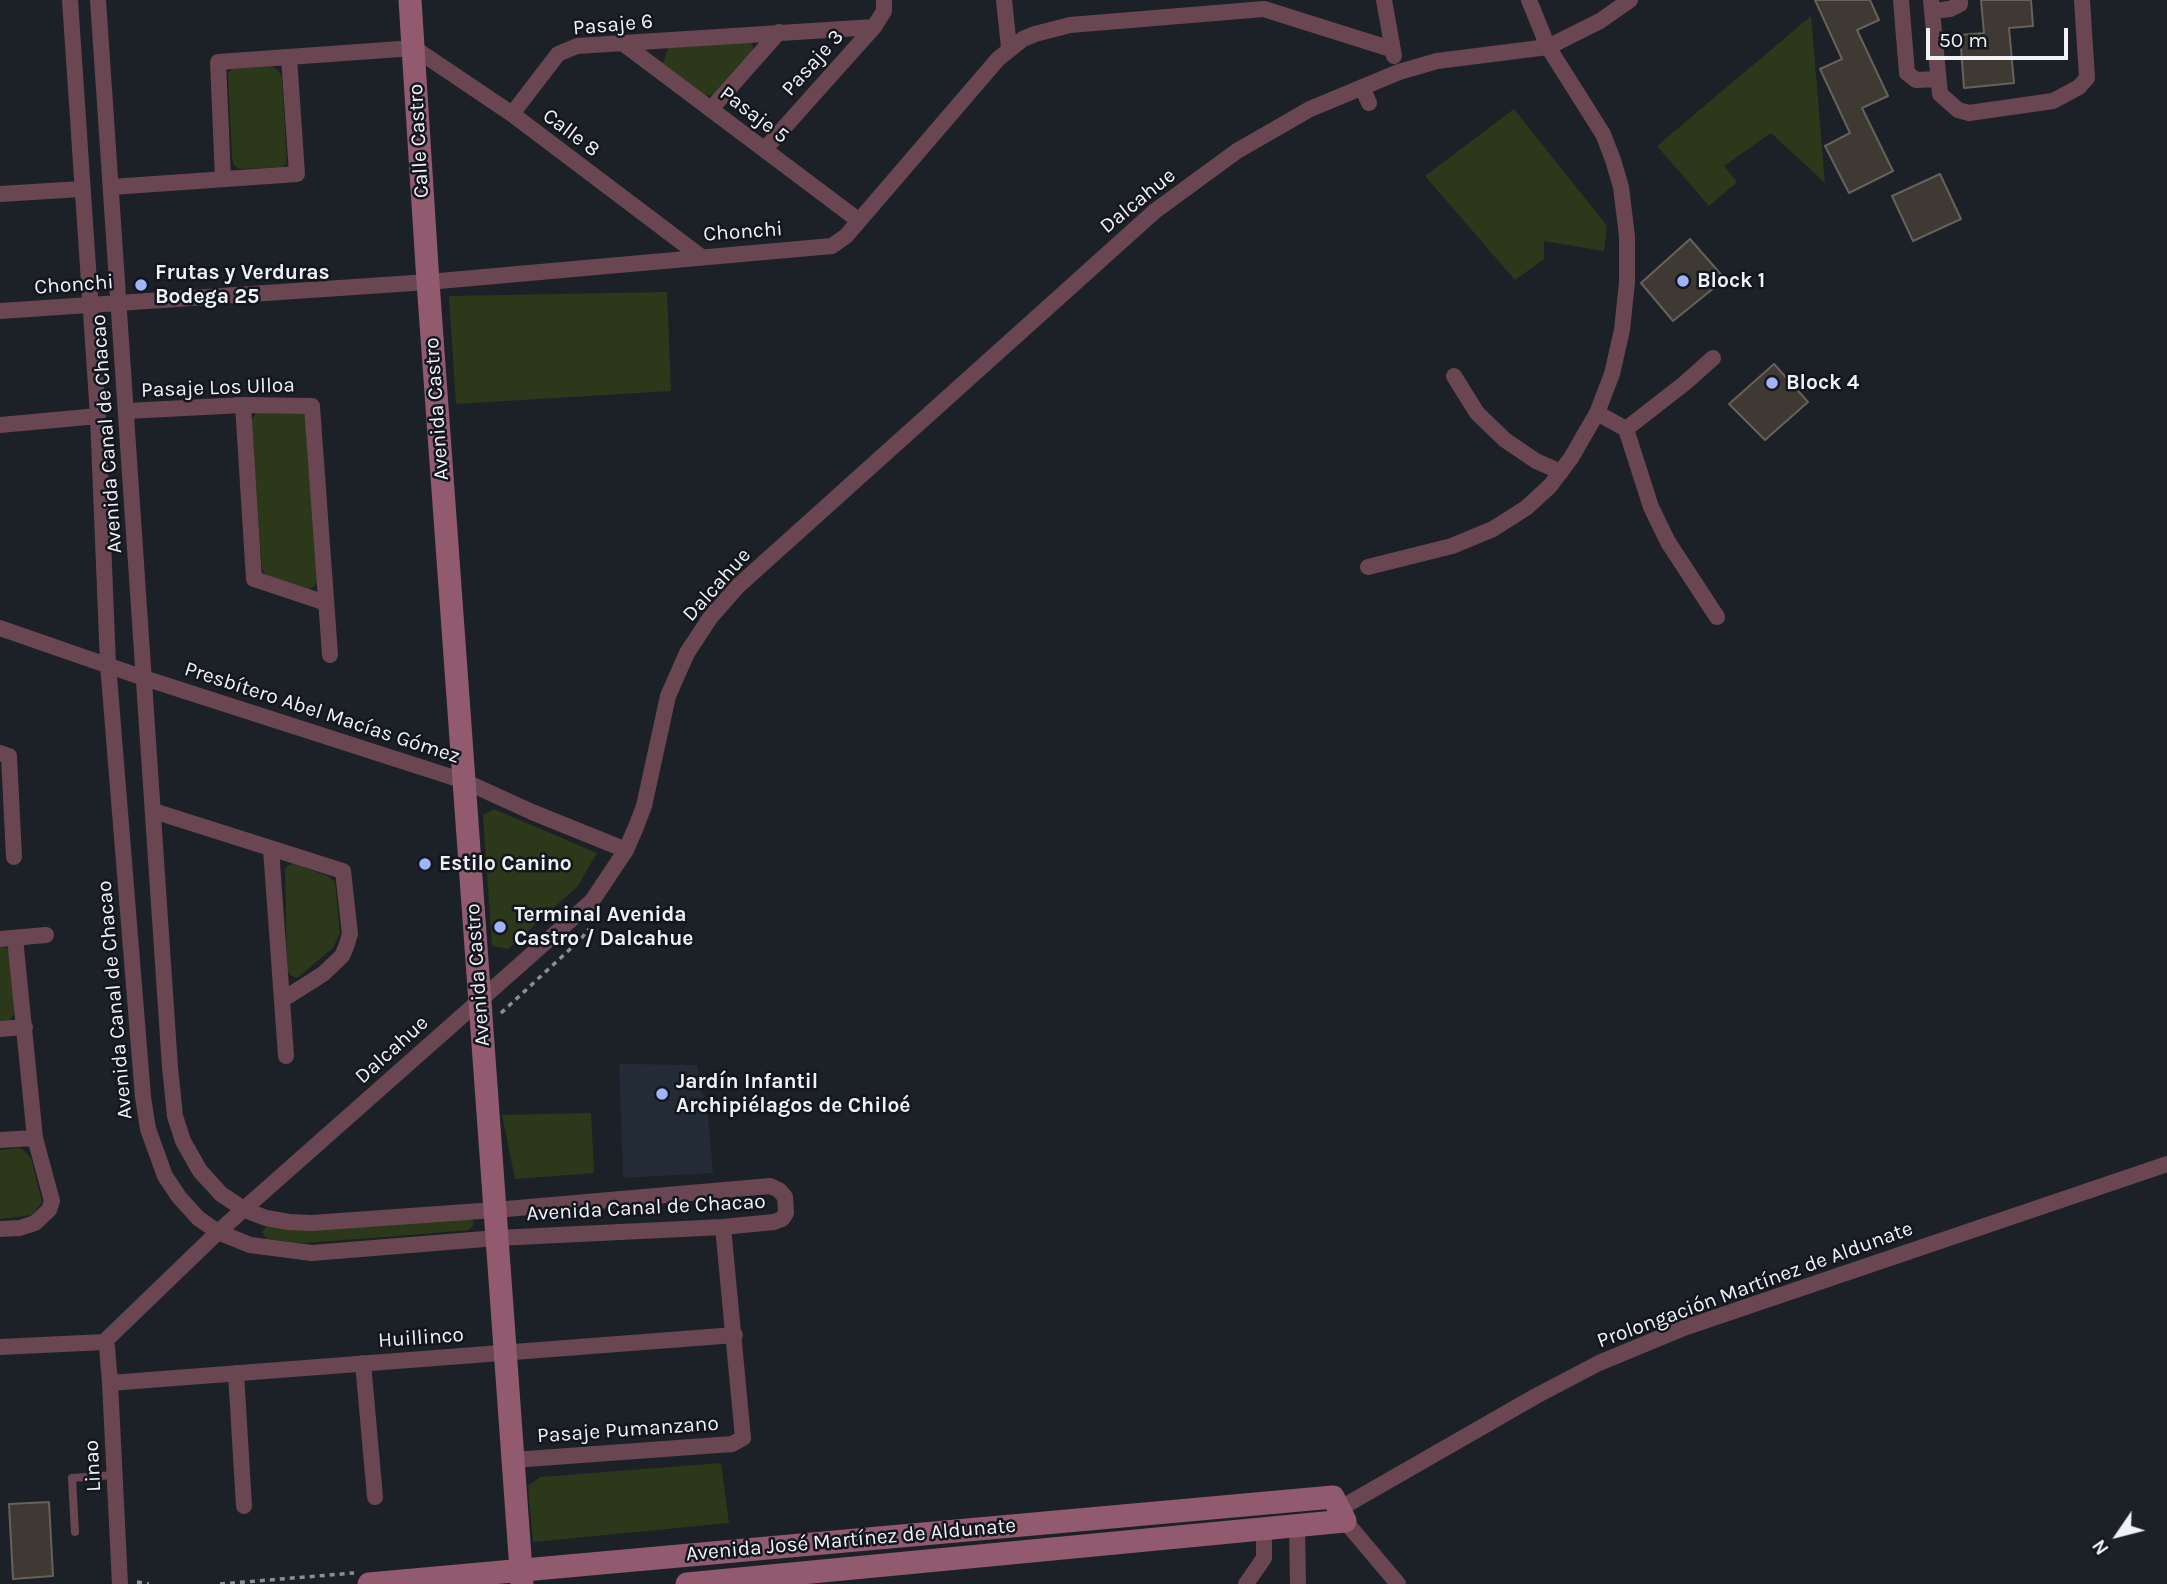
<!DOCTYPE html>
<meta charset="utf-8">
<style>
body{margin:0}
#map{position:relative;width:2167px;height:1584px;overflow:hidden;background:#1c2127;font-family:Karla,sans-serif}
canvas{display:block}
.north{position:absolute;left:2083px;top:1500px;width:70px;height:70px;-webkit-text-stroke:5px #13171d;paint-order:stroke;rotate:235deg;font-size:19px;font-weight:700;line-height:28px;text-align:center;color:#eff2f7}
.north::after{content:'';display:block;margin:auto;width:24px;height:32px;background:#eff2f7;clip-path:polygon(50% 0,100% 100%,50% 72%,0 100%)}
.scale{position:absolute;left:1926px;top:28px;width:142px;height:32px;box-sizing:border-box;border:4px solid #eff2f7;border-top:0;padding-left:9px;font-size:21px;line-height:24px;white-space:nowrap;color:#eff2f7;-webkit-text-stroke:5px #13171d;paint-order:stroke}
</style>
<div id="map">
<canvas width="2167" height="1584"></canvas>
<div class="north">N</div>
<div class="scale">50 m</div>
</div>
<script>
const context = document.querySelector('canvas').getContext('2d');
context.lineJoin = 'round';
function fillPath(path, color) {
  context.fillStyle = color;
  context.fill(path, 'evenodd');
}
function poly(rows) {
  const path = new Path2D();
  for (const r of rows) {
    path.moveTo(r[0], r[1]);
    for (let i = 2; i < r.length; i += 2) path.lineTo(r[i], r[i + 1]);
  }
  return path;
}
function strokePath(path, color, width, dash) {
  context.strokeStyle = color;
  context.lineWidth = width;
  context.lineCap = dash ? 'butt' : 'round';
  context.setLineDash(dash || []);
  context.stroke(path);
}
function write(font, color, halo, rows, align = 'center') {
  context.font = font + ' Karla,sans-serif';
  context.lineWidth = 5;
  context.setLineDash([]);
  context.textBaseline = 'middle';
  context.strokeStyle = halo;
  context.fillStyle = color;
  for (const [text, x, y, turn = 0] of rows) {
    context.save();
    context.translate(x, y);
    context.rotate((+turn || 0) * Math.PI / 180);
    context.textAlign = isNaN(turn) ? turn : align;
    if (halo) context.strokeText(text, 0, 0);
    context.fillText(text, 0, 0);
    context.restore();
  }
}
fillPath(poly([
 [619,1064,697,1065,709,1124,713,1173,623,1178]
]), '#232b36');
fillPath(poly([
 [1811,16,1825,183,1771,133,1724,166,1737,182,1709,206,1657,146],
 [748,42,752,43,754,51,716,96,704,95,663,63,668,48],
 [272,66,278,70,282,77,287,163,282,167,239,169,234,165,232,159,228,73,232,69],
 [1514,109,1607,226,1604,251,1544,241,1544,259,1515,280,1425,176],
 [667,292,671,391,456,404,449,296],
 [257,411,302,411,305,414,317,579,315,586,309,589,266,576,262,568,251,421],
 [494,809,597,853,578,886,508,949,492,946,483,815],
 [294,864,328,876,335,882,340,933,333,948,297,978,290,975,287,970,285,869,288,865],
 [0,946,9,949,15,1013,8,1022,0,1022],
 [591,1113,594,1173,515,1179,502,1115],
 [21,1148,31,1158,42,1202,32,1215,0,1219,0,1150],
 [472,1219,474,1224,469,1230,386,1237,302,1243,267,1239,262,1232,267,1226],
 [721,1463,729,1523,533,1542,528,1486,540,1477]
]), '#2b381a');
const building = poly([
 [1815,0,1870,0,1879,20,1857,30,1888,96,1862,108,1893,171,1849,193,1825,146,1850,133,1820,69,1842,59,1815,0],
 [1981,0,2031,0,2033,26,2009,28,2014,83,1964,88,1960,35,1984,33,1981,0],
 [1940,174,1961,219,1913,241,1892,196,1940,174],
 [1690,239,1725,279,1673,321,1641,283,1690,239],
 [1774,364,1808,402,1765,440,1729,404,1774,364],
 [49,1502,53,1576,13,1579,9,1504,49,1502]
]);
fillPath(building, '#3f3933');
strokePath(building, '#67615a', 2);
strokePath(poly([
 [501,1013,580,940,589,929],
 [137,1582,149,1584],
 [220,1584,354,1573]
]), '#8b8e94', 3.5, [5, 5]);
strokePath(poly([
 [75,1532,72,1478,115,1475]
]), '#694652', 8);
strokePath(poly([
 [70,0,98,416,108,664,143,1097,148,1129,165,1176,179,1197,198,1218,218,1232,250,1245,312,1253,497,1238,723,1227,774,1222,782,1219,786,1213,785,1197,779,1190,770,1186,495,1210,312,1223,289,1222,266,1218,245,1210,221,1194,200,1171,183,1141,175,1116,170,1067,98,0],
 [1004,0,1009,48],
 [1384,0,1394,56],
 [1901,0,1907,73,1916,80,1938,79],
 [1931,0,1940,94,1958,110,1969,113,2053,101,2079,87,2087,78,2082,0],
 [1932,11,1950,9,1960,4,1960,0],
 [624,44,858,220],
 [1362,87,1369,103],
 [711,109,779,32],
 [512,114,558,54,577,46,874,27],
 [765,149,874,27,884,11,884,0],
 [223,179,218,62,414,48,512,114,700,256],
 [112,187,297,174,289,57],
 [0,194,81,189],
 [0,311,428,282,832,246,846,236,998,59,1023,39,1035,34,1070,25,1264,9,1391,49],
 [1454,376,1477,413,1505,440,1536,461,1561,472],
 [243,405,254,579,326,603],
 [127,411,243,405,312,406,330,655],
 [1597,413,1626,429,1651,507,1668,542,1717,617],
 [0,425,98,416],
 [1626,429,1685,383,1713,358],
 [1368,567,1452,546,1493,529,1526,508,1550,486,1571,458,1597,413,1612,374,1622,330,1627,282,1627,236,1621,187,1613,160,1603,134,1548,47,1529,0],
 [0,628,144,678,464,781,532,812,626,850],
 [0,753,9,756,14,857],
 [154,811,343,871,350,934,346,947,342,956,323,974,282,1000],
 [271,849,286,1056],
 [0,939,46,935],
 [0,1029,25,1027],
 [0,1140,35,1138],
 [0,1229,20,1228,35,1223,49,1210,52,1201,35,1138,15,938],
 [104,1342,107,1347,110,1383,120,1584],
 [0,1347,104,1342,218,1232,592,901,626,850,636,827,644,806,668,696,687,653,710,618,738,586,1155,211,1237,151,1310,109,1399,72,1437,61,1548,47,1600,21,1630,0],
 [363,1363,375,1497],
 [236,1373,244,1506],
 [110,1383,735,1335],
 [513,1460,732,1444,743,1438,723,1227],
 [1339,1509,1536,1396,1599,1363,1681,1329,2167,1164],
 [1345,1521,1398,1584],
 [1297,1526,1298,1584],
 [1246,1584,1264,1558,1264,1529]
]), '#694652', 16);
strokePath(poly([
 [410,0,428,282,522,1584],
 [369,1584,1333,1497,1345,1521,687,1584]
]), '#915a6e', 23);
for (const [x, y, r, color] of [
 [1683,281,7,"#a0b3fd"],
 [141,285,7,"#a0b3fd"],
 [1772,383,7,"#a0b3fd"],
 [425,864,7,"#a0b3fd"],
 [500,927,7,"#a0b3fd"],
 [662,1094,7,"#a0b3fd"]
]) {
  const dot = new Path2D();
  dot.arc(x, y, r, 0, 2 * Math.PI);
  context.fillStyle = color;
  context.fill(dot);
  strokePath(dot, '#13171d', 2.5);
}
write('21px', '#eff2f7', '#13171d', [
 ["Pasaje 6",613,25,-5],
 ["Pasaje 3",813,63,-48],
 ["Pasaje 5",754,115,37],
 ["Calle 8",571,133,37],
 ["Calle Castro",419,141,-93],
 ["Dalcahue",1138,201,-39],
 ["Chonchi",743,232,-4],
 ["Chonchi",74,285,-4],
 ["Pasaje Los Ulloa",218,388,-2],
 ["Avenida Castro",437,409,-94],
 ["Avenida Canal de Chacao",107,434,-94],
 ["Dalcahue",717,585,-48],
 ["Presbítero Abel Macías Gómez",322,713,18],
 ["Avenida Castro",478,975,-94],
 ["Avenida Canal de Chacao",115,1000,-95],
 ["Dalcahue",392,1050,-42],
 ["Avenida Canal de Chacao",646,1208,-3],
 ["Prolongación Martínez de Aldunate",1755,1285,-20],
 ["Huillinco",421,1338,-4],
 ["Pasaje Pumanzano",628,1430,-4],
 ["Linao",93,1466,-93],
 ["Avenida José Martínez de Aldunate",851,1540,-5]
]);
write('bold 21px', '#eff2f7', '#13171d', [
 ["Frutas y Verduras",155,273],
 ["Bodega 25",155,297],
 ["Block 1",1697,281],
 ["Block 4",1786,383],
 ["Estilo Canino",439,864],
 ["Terminal Avenida",514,915],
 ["Castro / Dalcahue",514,939],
 ["Jardín Infantil",676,1082],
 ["Archipiélagos de Chiloé",676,1106]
], 'left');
</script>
